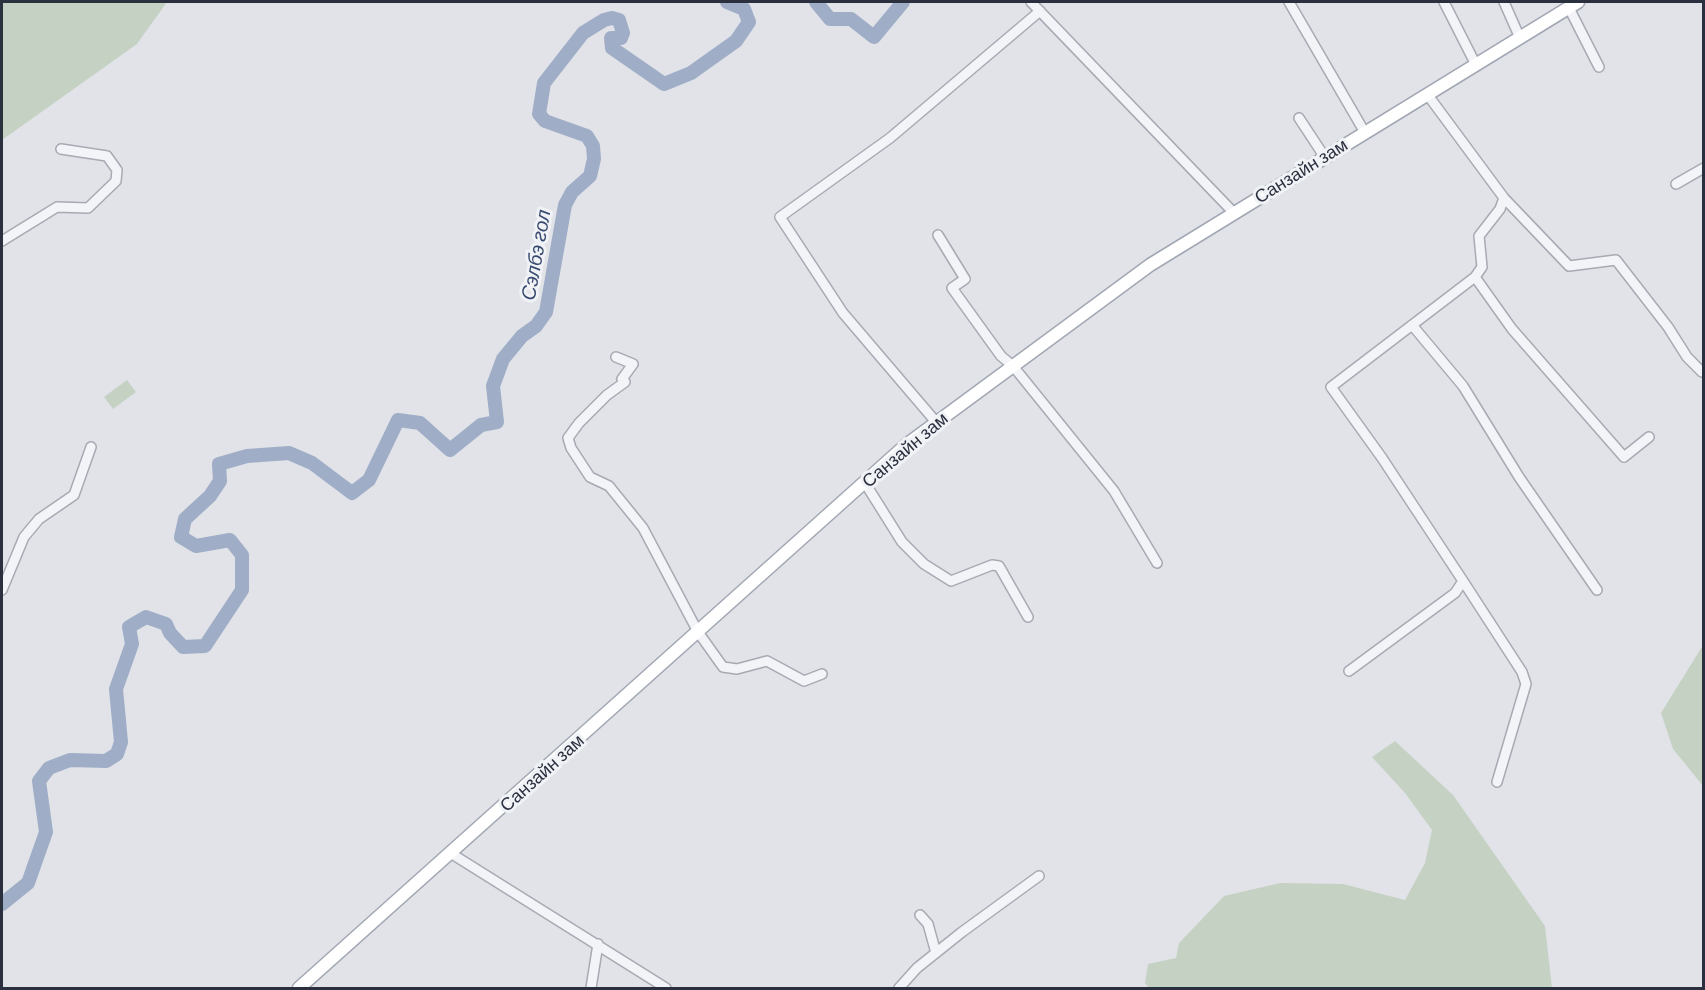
<!DOCTYPE html>
<meta charset="utf-8">
<style>
body{margin:0}
#map{position:relative;width:1705px;height:990px;overflow:hidden;background:#e1e3e9;font-family:Barlow,sans-serif}
canvas{display:block}
.frame{position:absolute;inset:0;border:3px solid #2b303f;pointer-events:none}
</style>
<div id="map">
<canvas width="1705" height="990"></canvas>
<div class="frame"></div>
</div>
<script>
const context = document.querySelector('canvas').getContext('2d');
context.lineJoin = 'round';
function fillPath(path, color) {
  context.fillStyle = color;
  context.fill(path, 'evenodd');
}
function poly(rows) {
  const path = new Path2D();
  for (const r of rows) {
    path.moveTo(r[0], r[1]);
    for (let i = 2; i < r.length; i += 2) path.lineTo(r[i], r[i + 1]);
  }
  return path;
}
function strokePath(path, color, width, dash) {
  context.strokeStyle = color;
  context.lineWidth = width;
  context.lineCap = dash ? 'butt' : 'round';
  context.setLineDash(dash || []);
  context.stroke(path);
}
function write(font, color, halo, rows, align = 'center') {
  context.font = font + ' Barlow,sans-serif';
  context.lineWidth = 6;
  context.setLineDash([]);
  context.textBaseline = 'middle';
  context.strokeStyle = halo;
  context.fillStyle = color;
  for (const [text, x, y, turn = 0] of rows) {
    context.save();
    context.translate(x, y);
    context.rotate((+turn || 0) * Math.PI / 180);
    context.textAlign = isNaN(turn) ? turn : align;
    if (halo) context.strokeText(text, 0, 0);
    context.fillText(text, 0, 0);
    context.restore();
  }
}
fillPath(poly([
 [2,2,167,2,137,44,2,140],
 [127,380,136,392,113,409,104,397],
 [1703,645,1703,786,1673,749,1661,713],
 [1395,741,1453,795,1545,926,1552,988,1149,988,1145,983,1148,964,1176,958,1179,943,1224,896,1280,883,1343,884,1405,900,1425,863,1432,830,1405,793,1372,757]
]), '#c5d2c3');
strokePath(poly([
 [816,2,830,19,851,19,874,37,903,2],
 [2,904,28,883,46,832,39,781,49,768,70,760,106,761,117,754,121,742,116,689,132,644,129,627,146,617,166,624,170,633,183,647,205,646,242,590,242,555,230,540,196,546,181,537,185,519,210,496,220,481,219,464,247,456,289,453,312,463,352,493,369,480,398,420,420,423,450,450,481,425,497,422,493,386,503,359,522,336,536,326,546,312,565,205,572,192,590,176,594,159,593,146,587,136,545,121,539,114,544,83,583,33,604,20,612,18,619,20,623,33,621,38,611,38,612,48,664,84,691,73,736,41,749,22,744,9,727,2]
]), '#9faec6', 14);
const minor = poly([
 [1031,2,1234,213],
 [1289,2,1364,131],
 [1444,2,1476,65],
 [1504,2,1520,38],
 [1569,8,1599,67],
 [1427,94,1504,198,1569,266,1616,260,1668,327,1687,357,1702,372],
 [1299,118,1324,156],
 [1676,184,1704,168],
 [938,235,965,279,952,288,1001,356,1013,366,1114,491,1157,563],
 [2,241,57,207,88,208,116,181,117,170,107,156,61,149],
 [1475,277,1512,329,1624,457,1649,437],
 [1412,325,1463,386,1519,477,1597,590],
 [616,357,633,364,622,379,625,382,607,395,579,423,568,438,571,448,590,477,609,486,643,528,698,632,723,667,737,669,767,661,804,681,822,674],
 [936,422,843,313,780,217,890,138,1040,11],
 [865,483,902,542,924,564,951,581,992,565,999,566,1028,617],
 [1463,581,1522,672,1526,684,1497,782],
 [2,590,24,537,39,519,74,495,91,447],
 [1349,671,1455,593,1463,581,1382,458,1331,387,1475,277,1482,267,1479,236,1500,209,1504,198],
 [452,854,666,988],
 [920,915,928,924,936,953],
 [591,988,598,944],
 [899,988,917,968,962,932,1039,876]
]);
const major = poly([
 [299,988,906,445,1150,265,1578,2]
]);
strokePath(minor, '#a7aab3', 12);
strokePath(major, '#a1a7b3', 15);
strokePath(minor, '#f3f4f7', 9);
strokePath(major, '#fff', 12);
write('18px', '#2b303f', '#f0f2f6', [
 ["Санзайн зам",1301,171,-32],
 ["Санзайн зам",905,450,-40],
 ["Санзайн зам",542,773,-42]
]);
write('italic 20px', '#384b70', '#f0f2f6', [
 ["Сэлбэ гол",536,255,-80]
]);
</script>
